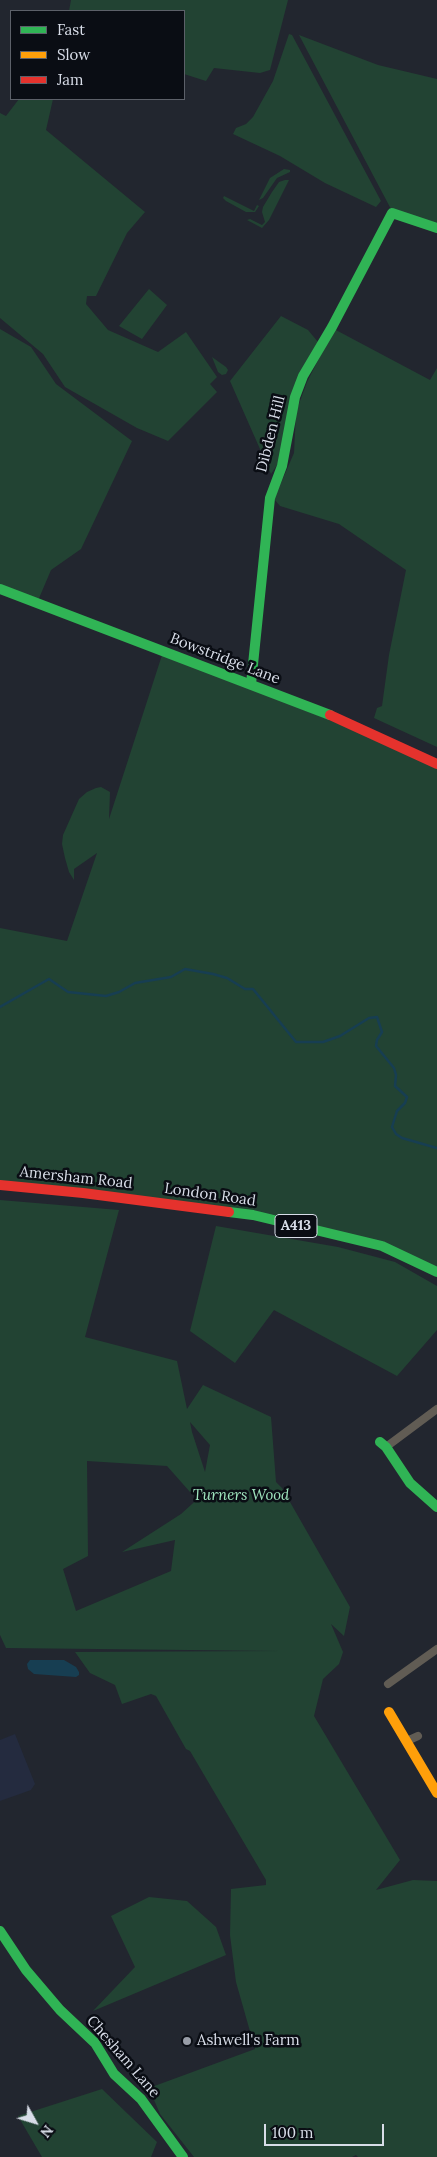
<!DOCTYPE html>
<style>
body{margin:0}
#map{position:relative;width:437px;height:2157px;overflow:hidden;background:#22262f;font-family:Lora,serif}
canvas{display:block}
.legend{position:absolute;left:10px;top:10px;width:175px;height:90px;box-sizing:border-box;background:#0a0d14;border:1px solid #5c6069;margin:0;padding:6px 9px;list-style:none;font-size:15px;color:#d8dde8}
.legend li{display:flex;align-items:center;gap:10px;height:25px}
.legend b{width:25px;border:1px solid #5c6069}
.north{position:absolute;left:10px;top:2097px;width:50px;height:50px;-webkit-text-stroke:4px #0a0d14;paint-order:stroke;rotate:129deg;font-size:14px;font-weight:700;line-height:20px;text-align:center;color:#d8dde8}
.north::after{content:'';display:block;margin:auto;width:18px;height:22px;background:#d8dde8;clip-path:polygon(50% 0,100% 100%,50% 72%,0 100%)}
.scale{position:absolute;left:264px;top:2124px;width:120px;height:22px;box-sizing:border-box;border:2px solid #d8dde8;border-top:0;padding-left:6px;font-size:15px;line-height:18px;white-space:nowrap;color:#d8dde8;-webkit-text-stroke:4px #0a0d14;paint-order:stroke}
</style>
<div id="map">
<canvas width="437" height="2157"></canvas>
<ul class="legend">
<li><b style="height:6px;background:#30b455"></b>Fast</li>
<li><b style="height:6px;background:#ff9f0a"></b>Slow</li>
<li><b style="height:6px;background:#e5322d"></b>Jam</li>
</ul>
<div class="north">N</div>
<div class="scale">100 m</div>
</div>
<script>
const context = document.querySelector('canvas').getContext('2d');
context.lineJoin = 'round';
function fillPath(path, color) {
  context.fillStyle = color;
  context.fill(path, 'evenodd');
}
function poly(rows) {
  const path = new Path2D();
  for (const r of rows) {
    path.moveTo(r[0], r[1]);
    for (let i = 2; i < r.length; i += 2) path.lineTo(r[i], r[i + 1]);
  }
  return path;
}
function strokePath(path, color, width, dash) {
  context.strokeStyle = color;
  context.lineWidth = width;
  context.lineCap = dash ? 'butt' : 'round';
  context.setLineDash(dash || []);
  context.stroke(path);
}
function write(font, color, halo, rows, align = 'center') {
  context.font = font + ' Lora,serif';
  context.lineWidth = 5;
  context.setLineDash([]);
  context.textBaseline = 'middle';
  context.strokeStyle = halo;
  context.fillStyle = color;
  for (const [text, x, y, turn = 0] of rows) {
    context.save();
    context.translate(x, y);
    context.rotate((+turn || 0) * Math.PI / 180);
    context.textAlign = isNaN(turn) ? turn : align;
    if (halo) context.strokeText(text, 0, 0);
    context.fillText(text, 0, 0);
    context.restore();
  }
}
fillPath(poly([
 [15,1734,35,1784,31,1790,0,1801,0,1740]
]), '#242b3f');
fillPath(poly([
 [71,0,288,0,270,70,260,73,214,68,206,81,184,74,184,11,69,11],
 [289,34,292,35,381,201,376,207,325,183,280,156,233,134,236,128,246,124,253,117,273,81],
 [299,35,378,65,437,79,437,224,392,211],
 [19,99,53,99,46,130,145,212,127,233,96,296,87,296,86,304,108,330,158,352,186,332,217,377,210,384,217,392,168,441,137,428,65,387,43,354,0,318,0,113,6,116],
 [284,169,290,170,290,172,277,178,263,198,259,200,270,178],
 [285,180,289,180,269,220,262,228,247,220,250,219,262,225,265,222,262,212,263,207,272,192,279,182],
 [224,196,254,211,257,205,259,206,255,212,246,212,226,201,223,198],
 [149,289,167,305,142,339,119,326],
 [281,316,308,330,318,342,299,380,281,459,271,474,230,381],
 [0,329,31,347,56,384,132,441,81,549,51,570,37,603,0,589],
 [334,329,430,380,437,368,437,747,374,718,377,708,382,706,389,655,406,570,339,524,280,506,274,499,294,453,296,412,307,382],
 [212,357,226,367,228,370,226,374,222,375,218,372],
 [163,652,437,764,437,1269,382,1246,238,1213,0,1185,0,928,67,941,97,853,74,869,74,880,69,872,65,858,62,844,63,835,79,799,87,792,96,788,101,787,110,792,109,819],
 [0,1200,119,1210,85,1337,177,1361,187,1409,203,1385,271,1417,276,1482,282,1488,350,1607,344,1636,331,1624,343,1652,339,1664,323,1679,314,1716,400,1860,376,1890,413,1880,437,1881,437,2157,358,2157,356,2155,352,2157,194,2157,160,2114,149,2088,255,2049,236,1982,230,1935,231,1889,266,1885,266,1880,190,1751,186,1749,156,1696,151,1694,122,1704,115,1685,90,1673,75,1652,278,1651,6,1648,0,1635],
 [190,1422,210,1445,205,1472,192,1432],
 [87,1461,167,1466,190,1492,203,1487,202,1495,181,1514,122,1552,175,1540,171,1571,76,1611,63,1569,88,1556],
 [216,1226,338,1247,395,1262,437,1286,437,1330,397,1376,274,1310,235,1363,190,1331],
 [149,1897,187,1901,216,1927,226,1955,93,2011,135,1967,111,1916],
 [102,2089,157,2142,151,2157,42,2157,18,2116]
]), '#224333');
fillPath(poly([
 [30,1660,64,1660,76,1667,79,1672,79,1675,76,1677,34,1674,28,1669,27,1664]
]), '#173e52');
strokePath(poly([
 [0,1007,49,979,68,992,106,996,119,992,135,983,171,977,185,969,213,974,227,978,245,989,253,989,296,1042,323,1042,340,1036,369,1018,377,1017,382,1032,377,1040,376,1046,394,1068,396,1075,395,1086,407,1097,405,1103,397,1111,392,1127,396,1134,402,1138,437,1148]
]), '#173e52', 2.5);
strokePath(poly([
 [386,1447,437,1409],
 [388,1684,437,1649],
 [407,1741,418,1736]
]), '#615c54', 8);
strokePath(poly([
 [0,589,330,715],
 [251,684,270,498,282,466,295,397,303,376,332,327,392,213,437,228],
 [229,1212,253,1215,382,1246,437,1272],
 [380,1442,386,1447,410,1483,437,1507],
 [0,1931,26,1970,60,2010,95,2043,114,2074,141,2099,183,2157]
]), '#30b455', 10);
strokePath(poly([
 [389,1712,437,1793]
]), '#ff9f0a', 10);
strokePath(poly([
 [330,715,437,764],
 [0,1185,83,1193,229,1212]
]), '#e5322d', 10);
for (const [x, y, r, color] of [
 [187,2041,5,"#989da7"]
]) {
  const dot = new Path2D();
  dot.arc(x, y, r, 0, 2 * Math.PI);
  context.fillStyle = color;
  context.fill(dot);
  strokePath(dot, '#0a0d14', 2);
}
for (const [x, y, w] of [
 [296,1226,42]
]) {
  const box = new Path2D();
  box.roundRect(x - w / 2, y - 11.5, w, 23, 4);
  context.fillStyle = '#0a0d14';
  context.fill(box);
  strokePath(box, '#d8dde8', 1);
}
write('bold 14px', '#d8dde8', null, [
 ["A413",296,1226]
]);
write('15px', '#d8dde8', '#0a0d14', [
 ["Dibden Hill",271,434,-76],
 ["Bowstridge Lane",225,659,21],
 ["Amersham Road",76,1178,6],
 ["London Road",210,1195,8],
 ["Chesham Lane",123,2057,49]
]);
write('italic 15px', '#9ee4bd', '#0a0d14', [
 ["Turners Wood",241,1496]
]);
write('15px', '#d8dde8', '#0a0d14', [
 ["Ashwell's Farm",197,2041]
], 'left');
</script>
